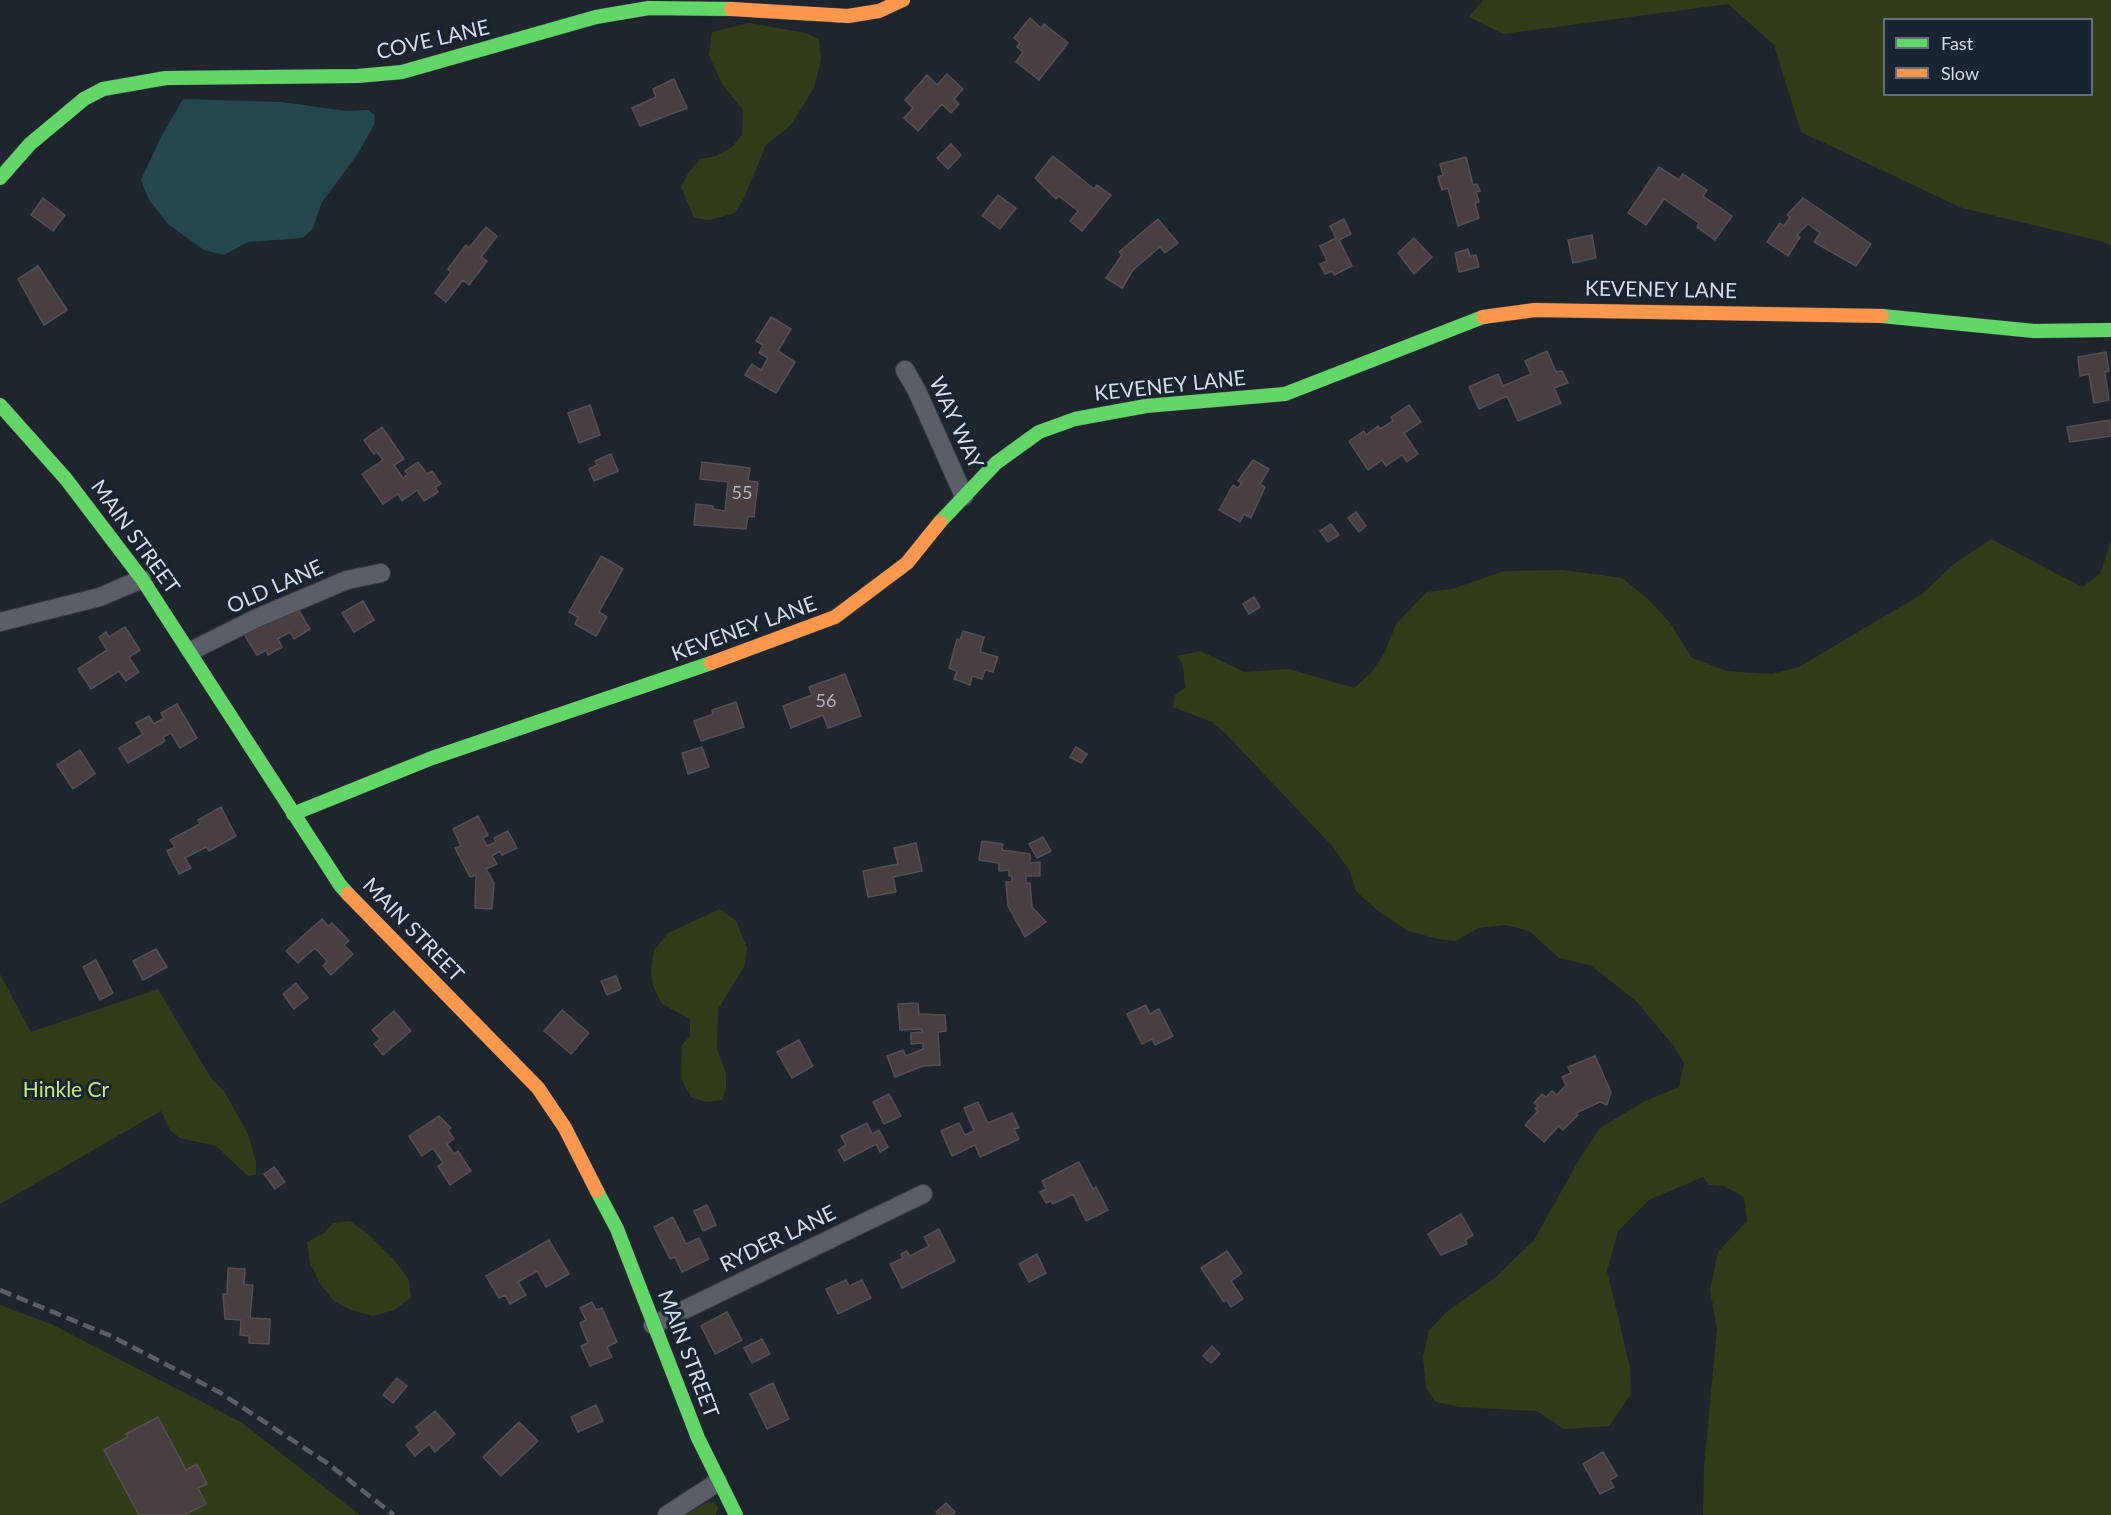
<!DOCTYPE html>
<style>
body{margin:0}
#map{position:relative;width:2111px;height:1515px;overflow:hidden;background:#1f252d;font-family:Lato,sans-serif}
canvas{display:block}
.legend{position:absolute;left:1883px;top:18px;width:210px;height:78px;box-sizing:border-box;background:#192433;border:2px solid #656e7b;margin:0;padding:8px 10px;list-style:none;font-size:18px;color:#d6dde7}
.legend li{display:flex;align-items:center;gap:12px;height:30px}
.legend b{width:30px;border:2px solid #656e7b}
</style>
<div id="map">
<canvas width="2111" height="1515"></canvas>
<ul class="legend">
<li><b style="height:8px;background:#63d668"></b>Fast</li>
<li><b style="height:8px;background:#ff974d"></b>Slow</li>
</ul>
</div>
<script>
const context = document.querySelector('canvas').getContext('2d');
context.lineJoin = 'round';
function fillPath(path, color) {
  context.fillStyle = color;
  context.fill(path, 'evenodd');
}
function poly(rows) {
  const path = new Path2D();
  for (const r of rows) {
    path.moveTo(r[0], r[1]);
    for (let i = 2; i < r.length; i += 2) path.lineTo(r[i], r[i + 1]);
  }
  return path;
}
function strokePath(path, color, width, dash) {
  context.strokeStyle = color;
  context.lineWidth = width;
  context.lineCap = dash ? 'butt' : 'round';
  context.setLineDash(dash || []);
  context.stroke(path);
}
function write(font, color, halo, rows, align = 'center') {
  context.font = font + ' Lato,sans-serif';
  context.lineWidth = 6;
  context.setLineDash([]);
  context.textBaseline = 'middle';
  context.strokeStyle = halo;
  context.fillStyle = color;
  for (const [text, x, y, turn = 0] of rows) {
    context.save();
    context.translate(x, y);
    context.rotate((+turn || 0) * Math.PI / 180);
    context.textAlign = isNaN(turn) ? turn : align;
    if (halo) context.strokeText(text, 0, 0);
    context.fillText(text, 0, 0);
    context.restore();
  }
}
fillPath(poly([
 [1483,0,2111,0,2111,246,2104,242,1962,208,1801,132,1774,45,1728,4,1503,34,1469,17],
 [1884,20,2092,20,2092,94,1884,94],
 [750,23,806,33,819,39,821,59,814,88,790,126,766,145,744,198,735,213,710,220,694,218,681,187,689,172,700,159,716,156,732,147,742,135,743,110,722,84,709,55,712,32],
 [1991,539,2082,587,2100,574,2111,542,2111,1515,1703,1515,1704,1467,1717,1328,1710,1290,1718,1252,1747,1221,1744,1197,1724,1186,1709,1185,1703,1177,1649,1200,1618,1231,1607,1271,1630,1367,1631,1394,1609,1426,1564,1429,1537,1411,1460,1407,1436,1402,1426,1388,1423,1356,1429,1331,1445,1313,1496,1277,1534,1240,1580,1158,1600,1128,1643,1102,1679,1087,1684,1063,1673,1045,1635,1000,1590,965,1559,958,1529,931,1506,925,1478,928,1456,941,1438,939,1408,931,1378,911,1356,891,1350,871,1332,846,1225,733,1212,722,1173,707,1175,695,1185,688,1183,664,1177,656,1200,651,1245,672,1289,669,1354,688,1372,672,1385,652,1396,624,1427,592,1452,589,1504,571,1563,570,1622,578,1649,600,1670,623,1692,658,1727,671,1772,674,1799,667,1922,594,1954,564],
 [720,909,736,921,747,948,744,967,718,1009,717,1049,726,1073,726,1089,722,1100,706,1102,691,1097,681,1078,682,1045,690,1036,690,1019,662,1004,653,986,651,971,654,950,668,933],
 [0,974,31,1032,158,989,211,1078,224,1091,238,1116,248,1134,256,1162,256,1175,248,1176,216,1146,180,1138,170,1130,161,1111,0,1204],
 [350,1221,368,1234,395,1261,409,1280,411,1298,394,1310,373,1316,351,1310,334,1301,321,1285,310,1263,307,1242,324,1233,333,1223],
 [0,1305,51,1324,241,1422,360,1515,0,1515],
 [707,1502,714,1502,718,1507,716,1515,685,1515]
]), '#313d18');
fillPath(poly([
 [183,99,282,102,346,111,368,110,375,115,374,125,357,155,322,202,313,228,303,238,248,242,224,255,204,250,168,224,149,200,141,180,160,139]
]), '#24484e');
const building = poly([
 [1030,18,1041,28,1044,24,1068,43,1039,80,1016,62,1023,52,1017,47,1020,43,1014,38,1030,18],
 [947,74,963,89,954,99,959,104,951,113,942,104,918,131,904,118,913,108,905,100,927,75,937,85,947,74],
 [674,79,687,108,640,126,632,108,656,97,653,89,674,79],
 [951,144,961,155,948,169,937,158,951,144],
 [1053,156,1094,189,1097,185,1111,195,1082,231,1070,221,1078,211,1059,196,1056,199,1035,178,1053,156],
 [1466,157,1473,185,1477,184,1480,191,1476,192,1479,202,1475,203,1479,218,1458,226,1448,188,1442,190,1438,177,1443,175,1440,164,1466,157],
 [1659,167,1679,180,1683,174,1707,190,1703,196,1732,216,1715,240,1697,227,1699,223,1664,199,1646,225,1628,213,1659,167],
 [998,195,1016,208,1000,229,982,216,998,195],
 [43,198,65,215,53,231,31,215,43,198],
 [1803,198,1871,244,1856,266,1814,242,1820,233,1808,224,1797,235,1800,237,1788,256,1767,242,1780,223,1784,226,1790,217,1787,215,1803,198],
 [1158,219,1178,243,1165,253,1160,247,1133,270,1122,288,1106,278,1122,255,1119,252,1158,219],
 [1344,219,1351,234,1339,240,1352,266,1334,275,1332,271,1325,274,1320,264,1327,261,1320,246,1336,238,1330,226,1344,219],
 [486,227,497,236,481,257,487,261,469,285,463,280,446,302,435,293,451,272,448,269,466,245,469,248,486,227],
 [1592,235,1596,258,1573,263,1568,240,1592,235],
 [1414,238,1432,257,1414,274,1398,253,1414,238],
 [1468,249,1470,256,1476,255,1479,267,1459,272,1455,253,1468,249],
 [38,266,67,310,44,325,18,279,38,266],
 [771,317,791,329,778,351,795,362,776,393,745,375,752,364,761,370,768,358,759,353,763,345,756,341,771,317],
 [1547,351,1556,372,1562,371,1568,383,1554,388,1561,403,1518,421,1507,396,1479,409,1469,387,1498,374,1503,386,1531,374,1525,361,1547,351],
 [2106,352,2109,371,2105,372,2109,400,2094,403,2089,374,2080,376,2078,357,2106,352],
 [590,405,600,435,579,443,568,413,590,405],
 [1409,405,1421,422,1404,433,1418,454,1407,462,1402,455,1386,466,1382,460,1368,470,1349,441,1364,431,1366,435,1378,426,1380,429,1393,421,1391,417,1409,405],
 [2110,420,2111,436,2070,442,2067,427,2110,420],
 [382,427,404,459,394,465,403,478,408,474,405,471,418,462,427,474,432,471,441,484,435,487,438,492,424,501,417,490,402,501,398,494,383,504,362,474,383,460,377,452,374,454,364,440,382,427],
 [611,454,618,471,594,481,589,469,597,465,595,461,611,454],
 [1253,460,1269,469,1260,484,1265,487,1251,518,1244,514,1240,522,1219,510,1233,485,1238,488,1242,483,1238,481,1253,460],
 [702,462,750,468,748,481,758,482,754,517,748,516,746,529,694,525,696,504,713,506,713,509,725,511,728,482,700,479,702,462],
 [1356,512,1366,526,1359,532,1348,518,1356,512],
 [1331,524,1339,535,1328,542,1320,531,1331,524],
 [601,556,623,569,599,612,607,617,596,636,575,624,578,617,569,612,601,556],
 [1254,597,1260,607,1249,614,1243,604,1254,597],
 [363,601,374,620,354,632,342,613,363,601],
 [295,604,310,629,294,639,290,632,278,639,282,647,268,655,266,650,257,655,244,634,295,604],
 [125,627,140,650,129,657,139,672,126,681,119,671,91,689,78,669,107,650,99,637,106,632,109,637,125,627],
 [963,631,984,637,980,652,998,657,993,672,985,670,982,679,972,676,970,685,954,679,957,671,949,668,957,639,960,640,963,631],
 [845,674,861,716,828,728,823,715,791,728,783,706,812,695,809,687,845,674],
 [736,702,744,727,701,741,694,721,713,714,712,710,736,702],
 [177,704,197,738,180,748,171,733,163,737,165,741,128,763,119,748,143,734,136,723,149,716,154,724,164,718,161,713,177,704],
 [702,747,709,767,688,774,682,753,702,747],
 [1076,747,1087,754,1081,763,1070,757,1076,747],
 [80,750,95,774,73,789,57,765,80,750],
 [221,807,236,836,209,851,206,847,185,858,191,868,179,874,167,851,175,847,170,840,200,824,198,820,221,807],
 [478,816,488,835,483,838,487,846,496,842,494,838,508,831,517,848,502,855,500,851,492,856,497,864,486,869,494,883,492,909,475,908,476,875,470,877,455,848,461,846,453,829,478,816],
 [1043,837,1051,851,1037,858,1029,844,1043,837],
 [982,841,1003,844,1002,850,1030,854,1030,863,1040,862,1040,876,1026,876,1026,883,1030,883,1032,907,1046,922,1025,937,1008,906,1006,882,1012,882,1012,876,1009,876,1009,870,999,871,999,863,979,860,982,841],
 [916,843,922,871,893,877,896,892,868,897,863,871,898,864,894,848,916,843],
 [322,919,328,926,332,923,349,941,344,945,353,954,331,975,323,966,327,961,315,948,298,963,286,951,322,919],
 [156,949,167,967,143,980,133,961,156,949],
 [96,960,113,993,100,1000,83,967,96,960],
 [616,976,621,989,607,995,601,981,616,976],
 [296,983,308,998,294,1009,283,994,296,983],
 [918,1003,919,1014,945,1015,946,1031,938,1032,940,1065,923,1066,895,1077,887,1056,903,1050,906,1056,923,1049,923,1043,911,1044,911,1033,922,1032,921,1029,900,1030,898,1004,918,1003],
 [1146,1005,1150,1014,1159,1009,1173,1036,1155,1045,1152,1039,1142,1044,1127,1014,1146,1005],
 [562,1010,589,1033,571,1054,544,1031,562,1010],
 [394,1011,411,1031,383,1055,374,1044,380,1039,372,1030,394,1011],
 [799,1040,813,1066,792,1078,777,1052,799,1040],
 [1595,1056,1611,1092,1607,1105,1600,1102,1576,1113,1578,1115,1563,1130,1559,1126,1544,1142,1525,1125,1538,1111,1535,1109,1538,1106,1534,1103,1542,1094,1546,1097,1552,1091,1557,1095,1566,1085,1562,1077,1571,1073,1568,1067,1595,1056],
 [889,1094,901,1116,884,1124,873,1102,889,1094],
 [978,1102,988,1123,1012,1113,1019,1128,1014,1129,1019,1139,980,1157,975,1145,952,1156,941,1131,959,1123,965,1135,974,1131,964,1108,978,1102],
 [439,1116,451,1128,448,1130,454,1139,447,1144,454,1154,458,1151,471,1171,450,1185,438,1166,443,1163,433,1148,422,1156,409,1136,439,1116],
 [867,1123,872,1134,879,1130,888,1147,880,1152,876,1144,844,1161,838,1150,846,1145,841,1136,867,1123],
 [1079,1162,1093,1189,1096,1187,1108,1210,1086,1221,1073,1194,1053,1204,1051,1201,1046,1203,1040,1192,1046,1189,1042,1181,1079,1162],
 [274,1167,285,1182,275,1189,264,1174,274,1167],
 [707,1205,716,1225,703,1231,694,1211,707,1205],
 [1461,1214,1473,1235,1465,1240,1467,1244,1441,1255,1428,1234,1461,1214],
 [673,1217,686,1244,699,1238,709,1259,682,1272,675,1257,670,1259,654,1227,673,1217],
 [939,1229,955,1261,902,1288,890,1264,903,1258,901,1254,907,1251,910,1256,929,1246,924,1237,939,1229],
 [549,1240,569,1274,546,1287,537,1271,518,1282,526,1295,510,1304,505,1295,499,1298,486,1276,549,1240],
 [1227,1251,1242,1273,1231,1281,1243,1299,1231,1307,1227,1300,1224,1302,1201,1268,1227,1251],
 [1037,1254,1046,1273,1029,1282,1019,1264,1037,1254],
 [228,1268,245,1269,244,1285,253,1285,250,1318,270,1319,269,1344,249,1343,249,1336,240,1335,241,1320,225,1319,223,1294,227,1294,228,1268],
 [846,1280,849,1286,862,1280,871,1298,838,1314,826,1289,846,1280],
 [592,1302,596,1310,602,1308,617,1342,607,1347,612,1357,590,1366,581,1346,588,1343,580,1323,586,1320,580,1308,592,1302],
 [727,1312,742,1340,715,1354,701,1326,727,1312],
 [762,1339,770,1354,752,1363,744,1348,762,1339],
 [1212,1346,1220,1354,1211,1363,1203,1356,1212,1346],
 [397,1378,407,1386,393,1403,383,1395,397,1378],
 [773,1383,789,1419,767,1429,750,1394,773,1383],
 [596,1405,603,1421,578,1432,571,1417,596,1405],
 [435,1411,455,1434,435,1452,429,1444,415,1456,406,1445,420,1433,416,1427,435,1411],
 [158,1417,186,1470,197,1464,207,1484,198,1488,206,1504,184,1515,139,1515,104,1450,128,1437,126,1434,158,1417],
 [519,1422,538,1441,501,1476,483,1457,519,1422],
 [1603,1452,1617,1476,1610,1480,1614,1487,1600,1494,1583,1464,1603,1452],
 [946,1503,955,1512,952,1515,940,1515,936,1512,946,1503]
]);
fillPath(building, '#493f41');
strokePath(building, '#535053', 1.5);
const street = poly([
 [905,370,917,391,964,496],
 [0,622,100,597,142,579],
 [191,651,257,618,347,580,381,573],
 [653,1325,923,1194],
 [667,1515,718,1482]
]);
const fast = poly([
 [0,178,30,144,84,99,103,89,166,78,358,76,402,72,596,17,649,8,731,9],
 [1882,316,2034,331,2111,330],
 [0,405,66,479,142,579,340,885,348,894],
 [940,522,996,463,1039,432,1075,419,1146,406,1285,394,1483,317],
 [293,814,432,758,711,663],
 [597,1191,617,1229,698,1438,736,1515]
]);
const slow = poly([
 [731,9,848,16,879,11,903,0],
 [1483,317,1535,310,1882,316],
 [711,663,835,617,907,563,940,522],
 [348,894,538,1088,565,1128,597,1191]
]);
strokePath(street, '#3c4047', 20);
strokePath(fast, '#3c4047', 15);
strokePath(slow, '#3c4047', 15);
strokePath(street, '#5a5f65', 18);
strokePath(fast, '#63d668', 14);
strokePath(slow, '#ff974d', 14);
strokePath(poly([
 [0,1290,111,1336,219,1392,327,1463,394,1515]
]), '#5a6066', 4.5, [12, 6]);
write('18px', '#b3b6be', null, [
 ["55",742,493],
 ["56",826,701]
]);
write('21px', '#d6dde7', '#192433', [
 ["COVE LANE",433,40,-13],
 ["KEVENEY LANE",1661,290,1],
 ["KEVENEY LANE",1170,386,-6],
 ["WAY WAY",956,423,65],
 ["MAIN STREET",135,537,54],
 ["OLD LANE",275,587,-24],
 ["KEVENEY LANE",744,629,-20],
 ["MAIN STREET",413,930,46],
 ["RYDER LANE",778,1239,-26],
 ["MAIN STREET",688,1354,69]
]);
write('21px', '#c5ea7a', '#192433', [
 ["Hinkle Cr",66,1090]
]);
</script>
